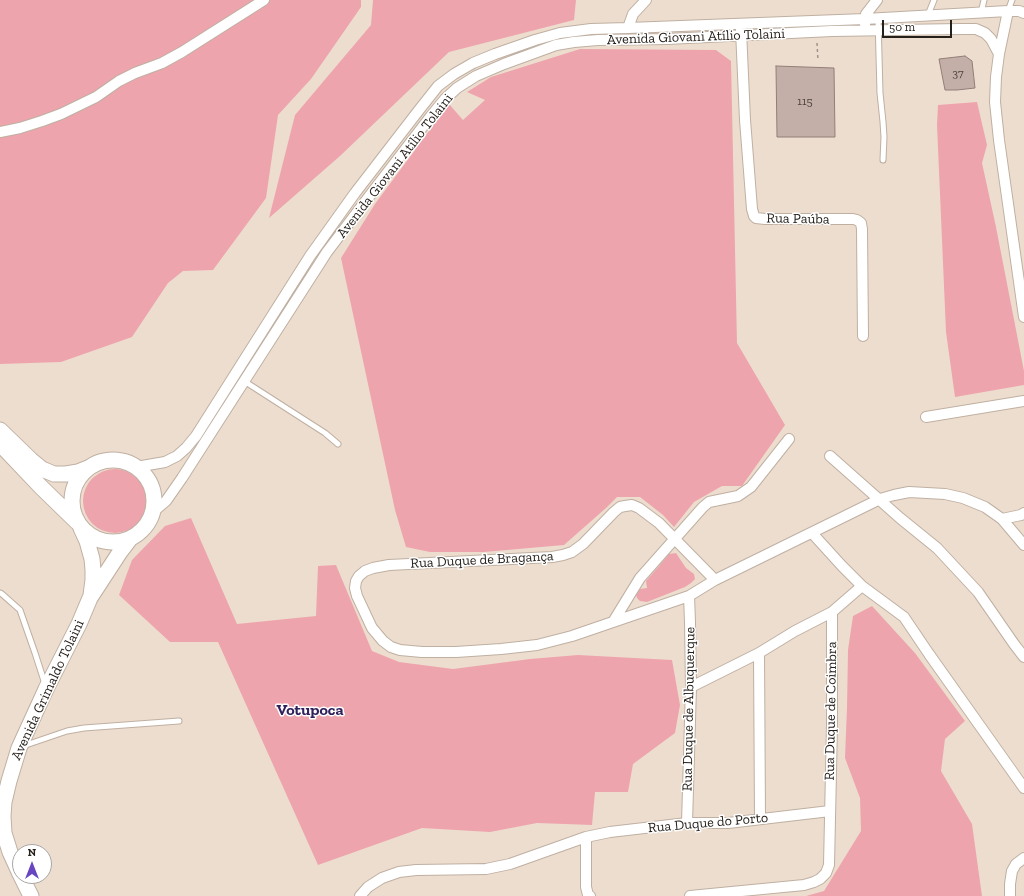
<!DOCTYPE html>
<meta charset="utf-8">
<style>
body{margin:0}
#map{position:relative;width:1024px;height:896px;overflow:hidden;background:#edddcf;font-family:"Zilla Slab",serif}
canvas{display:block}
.north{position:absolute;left:12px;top:844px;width:40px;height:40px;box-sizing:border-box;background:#fff;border:1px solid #a8a6a4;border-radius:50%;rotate:0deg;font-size:11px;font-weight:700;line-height:16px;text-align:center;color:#26201b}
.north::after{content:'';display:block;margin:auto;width:14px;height:18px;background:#6946bf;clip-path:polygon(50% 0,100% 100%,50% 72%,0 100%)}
.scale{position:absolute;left:882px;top:20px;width:70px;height:18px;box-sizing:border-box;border:2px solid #26201b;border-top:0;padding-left:5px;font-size:12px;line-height:14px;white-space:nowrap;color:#26201b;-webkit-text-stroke:3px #fff;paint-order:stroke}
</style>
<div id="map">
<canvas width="1024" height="896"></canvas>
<div class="north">N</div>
<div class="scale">50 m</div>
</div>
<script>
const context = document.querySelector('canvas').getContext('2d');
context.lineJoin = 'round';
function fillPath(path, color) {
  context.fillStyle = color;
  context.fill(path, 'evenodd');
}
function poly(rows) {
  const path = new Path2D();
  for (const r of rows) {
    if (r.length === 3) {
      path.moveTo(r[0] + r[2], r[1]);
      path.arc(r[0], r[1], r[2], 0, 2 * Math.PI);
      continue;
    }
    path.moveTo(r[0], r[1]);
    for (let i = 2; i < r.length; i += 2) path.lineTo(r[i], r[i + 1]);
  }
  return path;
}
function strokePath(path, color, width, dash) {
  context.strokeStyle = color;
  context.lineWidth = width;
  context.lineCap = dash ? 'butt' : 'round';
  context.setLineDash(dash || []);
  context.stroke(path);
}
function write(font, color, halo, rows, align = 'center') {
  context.font = font + ' "Zilla Slab",serif';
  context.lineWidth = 3;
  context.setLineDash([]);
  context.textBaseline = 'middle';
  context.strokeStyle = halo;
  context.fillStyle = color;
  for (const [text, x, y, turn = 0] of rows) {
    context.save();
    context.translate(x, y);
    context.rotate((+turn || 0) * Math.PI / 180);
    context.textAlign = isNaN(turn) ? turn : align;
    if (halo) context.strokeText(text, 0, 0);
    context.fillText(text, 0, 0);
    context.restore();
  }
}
fillPath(poly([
 [0,0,361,0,361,7,311,79,278,115,266,198,213,270,183,271,168,283,132,337,61,362,0,364],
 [373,0,576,0,574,20,449,52,340,156,269,218,295,115,371,25],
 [580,49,716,50,731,61,737,343,785,425,742,486,722,486,694,502,674,527,663,515,640,497,617,497,606,508,564,545,484,552,430,552,406,547,395,510,341,258,375,204,449,104,463,120,485,100,467,92,491,77],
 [977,102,987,145,982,163,996,227,1024,371,1024,385,955,397,946,332,937,125,938,105],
 [115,501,32],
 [191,518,237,624,316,616,318,566,336,565,372,651,399,662,453,669,530,659,578,655,672,660,680,705,675,733,633,764,628,792,595,792,592,825,537,823,490,832,422,828,318,865,218,642,170,642,119,595,132,560,165,526],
 [676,553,686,568,694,574,695,579,691,583,685,587,647,602,640,601,637,598,636,595,637,591,640,589,647,588,646,581,659,566,669,554],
 [872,606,915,653,965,721,945,739,941,771,972,824,982,896,806,896,824,891,861,831,860,798,845,758,847,708,848,650,853,616]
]), '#eea4ad');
const building = poly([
 [965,56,972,61,975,88,957,90,945,90,939,59,965,56],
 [776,66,834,68,835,137,777,137,776,66]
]);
fillPath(building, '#c4afa8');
strokePath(building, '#927e77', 1);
const lane = poly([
 [1008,11,1012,0],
 [981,13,984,0],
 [928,15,934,0],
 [878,18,880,93,883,122,884,137,883,160],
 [244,381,325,433,338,444],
 [0,593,2,594,20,610,35,653,45,684],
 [23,746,67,731,84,728,179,721]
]);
const street = poly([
 [1008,11,999,54,996,77,995,102,999,140,1024,317],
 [865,24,866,14,877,0],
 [628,28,633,14,646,0],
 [741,30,745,120,752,209,754,216,756,218,765,219,853,219,857,220,861,223,862,229,863,336],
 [0,132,20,128,42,121,61,114,96,97,119,81,135,73,162,63,182,52,264,0],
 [926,417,1024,401],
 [830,456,900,518,937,548,978,592,1014,644,1024,657],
 [136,467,165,462,177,456,186,448,196,436,310,256,355,193,419,110,438,86,454,74,473,63,495,54,535,40,560,33,591,29,628,28,865,19,1008,11,1019,11,1024,13],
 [153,512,166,501,182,478,327,252,371,194,431,116,445,99,457,88,476,76,504,64,556,45,574,42,598,40,667,39,832,31,961,29,976,29,985,33,991,39,999,54],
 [1002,519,1021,515,1024,513],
 [812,533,842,566,862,586,904,617,929,654,1024,788],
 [715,580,659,523,639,508,632,505,625,506,620,507,614,512,583,544,572,552,563,555,552,557,389,565,373,568,365,571,359,576,356,581,355,588,357,596,372,628,383,641,391,647,400,650,422,652,456,652,501,649,537,645,572,636,689,596,715,580,880,499,894,495,909,492,945,494,963,498,985,507,1002,519,1024,545],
 [613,622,640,578,703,507,709,502,738,496,751,487,789,439],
 [759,653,760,819],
 [691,687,759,653,795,631,832,612,862,586],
 [687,823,691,687,690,622,689,596],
 [586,837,586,887,588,895,590,896],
 [360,896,368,887,382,878,399,872,416,870,486,869,510,864,586,837,610,832,687,823,728,823,830,811],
 [690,896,804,885,814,882,820,879,826,873,829,865,832,725,832,612],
 [1010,896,1010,884,1012,871,1016,864,1024,858]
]);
const secondary = poly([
 [0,430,31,460,42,469,54,474,66,474,78,472,88,468],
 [0,444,41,487,77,522],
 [113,501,41],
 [81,528,87,541,92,559,93,570,93,580,91,595],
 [20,874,10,852,4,833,3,816,4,802,9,781,19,748,46,689,79,624,90,598,120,552,130,539],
 [21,876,31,896]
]);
strokePath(lane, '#bfb0a2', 7);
strokePath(street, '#bfb0a2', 12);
strokePath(secondary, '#bfb0a2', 17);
strokePath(poly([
 [817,43,818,61]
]), '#9f9389', 1.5, [3, 3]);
strokePath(lane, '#fff', 5);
strokePath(street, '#fff', 10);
strokePath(secondary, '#fff', 15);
write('12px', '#4e443e', null, [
 ["37",958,74],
 ["115",805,102]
]);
write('14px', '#26201b', '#fff', [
 ["Avenida Giovani Atílio Tolaini",696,37,-2],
 ["Avenida Giovani Atílio Tolaini",395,166,-52],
 ["Rua Paúba",798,219,1],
 ["Rua Duque de Bragança",482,560,-3],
 ["Avenida Grimaldo Tolaini",48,690,-65],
 ["Rua Duque de Albuquerque",689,709,-89],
 ["Rua Duque de Coimbra",831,711,-89],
 ["Rua Duque do Porto",708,823,-5]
]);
write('bold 16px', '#30205b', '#fff', [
 ["Votupoca",310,710]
]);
</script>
